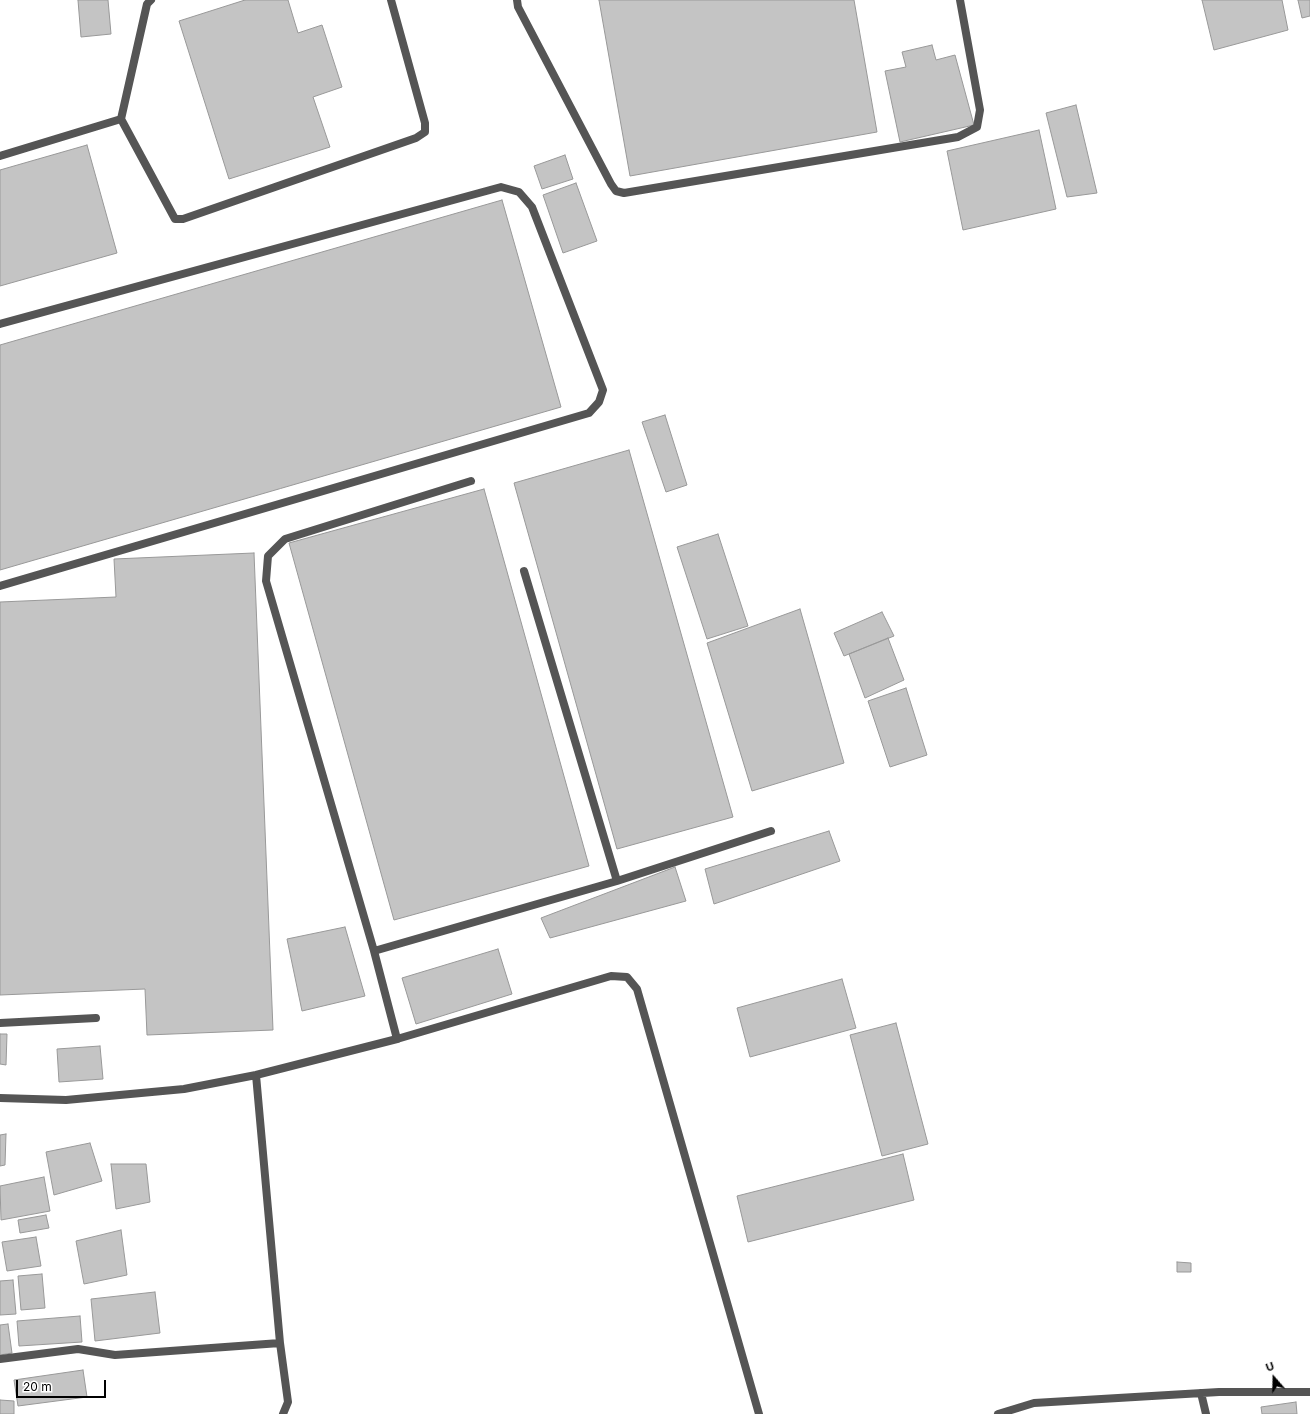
<!DOCTYPE html>
<style>
body{margin:0}
#map{position:relative;width:1310px;height:1414px;overflow:hidden;background:#fff;font-family:Inter,sans-serif}
canvas{display:block}
.north{position:absolute;left:1254px;top:1358px;width:40px;height:40px;-webkit-text-stroke:3px #fff;paint-order:stroke;rotate:340deg;font-size:11px;font-weight:700;line-height:16px;text-align:center;color:#000}
.north::after{content:'';display:block;margin:auto;width:14px;height:18px;background:#000;clip-path:polygon(50% 0,100% 100%,50% 72%,0 100%)}
.scale{position:absolute;left:16px;top:1380px;width:90px;height:18px;box-sizing:border-box;border:2px solid #000;border-top:0;padding-left:5px;font-size:12px;line-height:14px;white-space:nowrap;color:#000;-webkit-text-stroke:3px #fff;paint-order:stroke}
</style>
<div id="map">
<canvas width="1310" height="1414"></canvas>
<div class="north">U</div>
<div class="scale">20 m</div>
</div>
<script>
const context = document.querySelector('canvas').getContext('2d');
context.lineJoin = 'round';
function fillPath(path, color) {
  context.fillStyle = color;
  context.fill(path, 'evenodd');
}
function poly(rows) {
  const path = new Path2D();
  for (const r of rows) {
    path.moveTo(r[0], r[1]);
    for (let i = 2; i < r.length; i += 2) path.lineTo(r[i], r[i + 1]);
  }
  return path;
}
function strokePath(path, color, width, dash) {
  context.strokeStyle = color;
  context.lineWidth = width;
  context.lineCap = dash ? 'butt' : 'round';
  context.setLineDash(dash || []);
  context.stroke(path);
}
const building = poly([
 [78,0,108,0,111,34,81,37,78,0],
 [245,0,288,0,298,33,322,25,342,87,313,97,330,147,229,179,179,21,245,0],
 [599,0,854,0,877,132,630,176,599,0],
 [1202,0,1282,0,1288,30,1214,50,1202,0],
 [1298,0,1310,0,1310,16,1302,18,1298,0],
 [932,45,936,60,955,55,974,125,900,142,885,71,906,67,902,52,932,45],
 [1076,105,1097,193,1067,197,1046,113,1076,105],
 [1039,130,1056,209,963,230,947,151,1039,130],
 [87,145,117,253,0,286,0,170,87,145],
 [565,155,573,179,542,189,534,166,565,155],
 [576,183,597,241,563,253,543,195,576,183],
 [502,200,561,407,0,570,0,345,502,200],
 [665,415,687,485,666,492,642,422,665,415],
 [629,450,733,817,617,849,514,483,629,450],
 [484,489,589,866,394,920,289,543,484,489],
 [718,534,748,626,707,639,677,547,718,534],
 [254,553,273,1030,147,1035,145,989,0,995,0,602,116,597,114,559,254,553],
 [800,609,844,763,752,791,707,643,800,609],
 [882,612,894,636,844,656,834,633,882,612],
 [888,638,904,680,865,698,849,654,888,638],
 [906,688,927,755,890,767,868,701,906,688],
 [829,831,840,861,714,904,705,869,829,831],
 [675,867,686,901,550,938,541,918,675,867],
 [345,927,365,996,302,1011,287,939,345,927],
 [498,949,512,994,416,1024,402,978,498,949],
 [842,979,856,1028,750,1057,737,1008,842,979],
 [896,1023,928,1144,882,1156,850,1035,896,1023],
 [0,1034,7,1034,6,1065,0,1064,0,1034],
 [100,1046,103,1079,59,1082,57,1049,100,1046],
 [6,1134,5,1165,0,1166,0,1135,6,1134],
 [90,1143,102,1181,54,1195,46,1152,90,1143],
 [903,1154,914,1200,748,1242,737,1196,903,1154],
 [111,1164,146,1164,150,1202,116,1209,111,1164],
 [44,1177,50,1211,1,1220,0,1186,44,1177],
 [46,1215,49,1228,20,1233,18,1220,46,1215],
 [121,1230,127,1275,84,1284,76,1241,121,1230],
 [36,1237,41,1266,7,1271,2,1242,36,1237],
 [1177,1262,1191,1263,1191,1272,1177,1272,1177,1262],
 [42,1274,45,1308,21,1310,18,1276,42,1274],
 [13,1280,16,1314,0,1315,0,1281,13,1280],
 [155,1292,160,1333,95,1341,91,1299,155,1292],
 [80,1316,82,1342,19,1346,17,1321,80,1316],
 [8,1324,12,1353,0,1355,0,1325,8,1324],
 [83,1370,87,1397,18,1406,14,1380,83,1370],
 [0,1400,14,1401,14,1414,0,1414,0,1400],
 [1296,1402,1297,1414,1262,1414,1261,1407,1296,1402]
]);
fillPath(building, '#c4c4c4');
strokePath(building, '#999', 1);
strokePath(poly([
 [151,0,147,4,121,119,175,219,183,219,416,138,425,132,425,123,391,0],
 [517,0,518,7,611,184,616,191,624,193,958,137,977,127,980,110,960,0],
 [0,156,121,119],
 [0,324,501,187,519,192,532,207,603,390,599,402,589,413,0,586],
 [524,571,617,881],
 [374,951,617,881,771,831],
 [0,1023,96,1018],
 [397,1039,374,951,266,581,268,556,285,539,471,481]
]), '#555', 8);
strokePath(poly([
 [0,1098,66,1100,184,1089,256,1075,397,1039,611,976,627,977,637,989,759,1414],
 [280,1343,288,1402,283,1414],
 [0,1359,78,1349,115,1355,280,1343,256,1075],
 [1201,1393,1206,1414],
 [998,1414,1034,1403,1219,1392,1310,1392]
]), '#555', 8);
</script>
